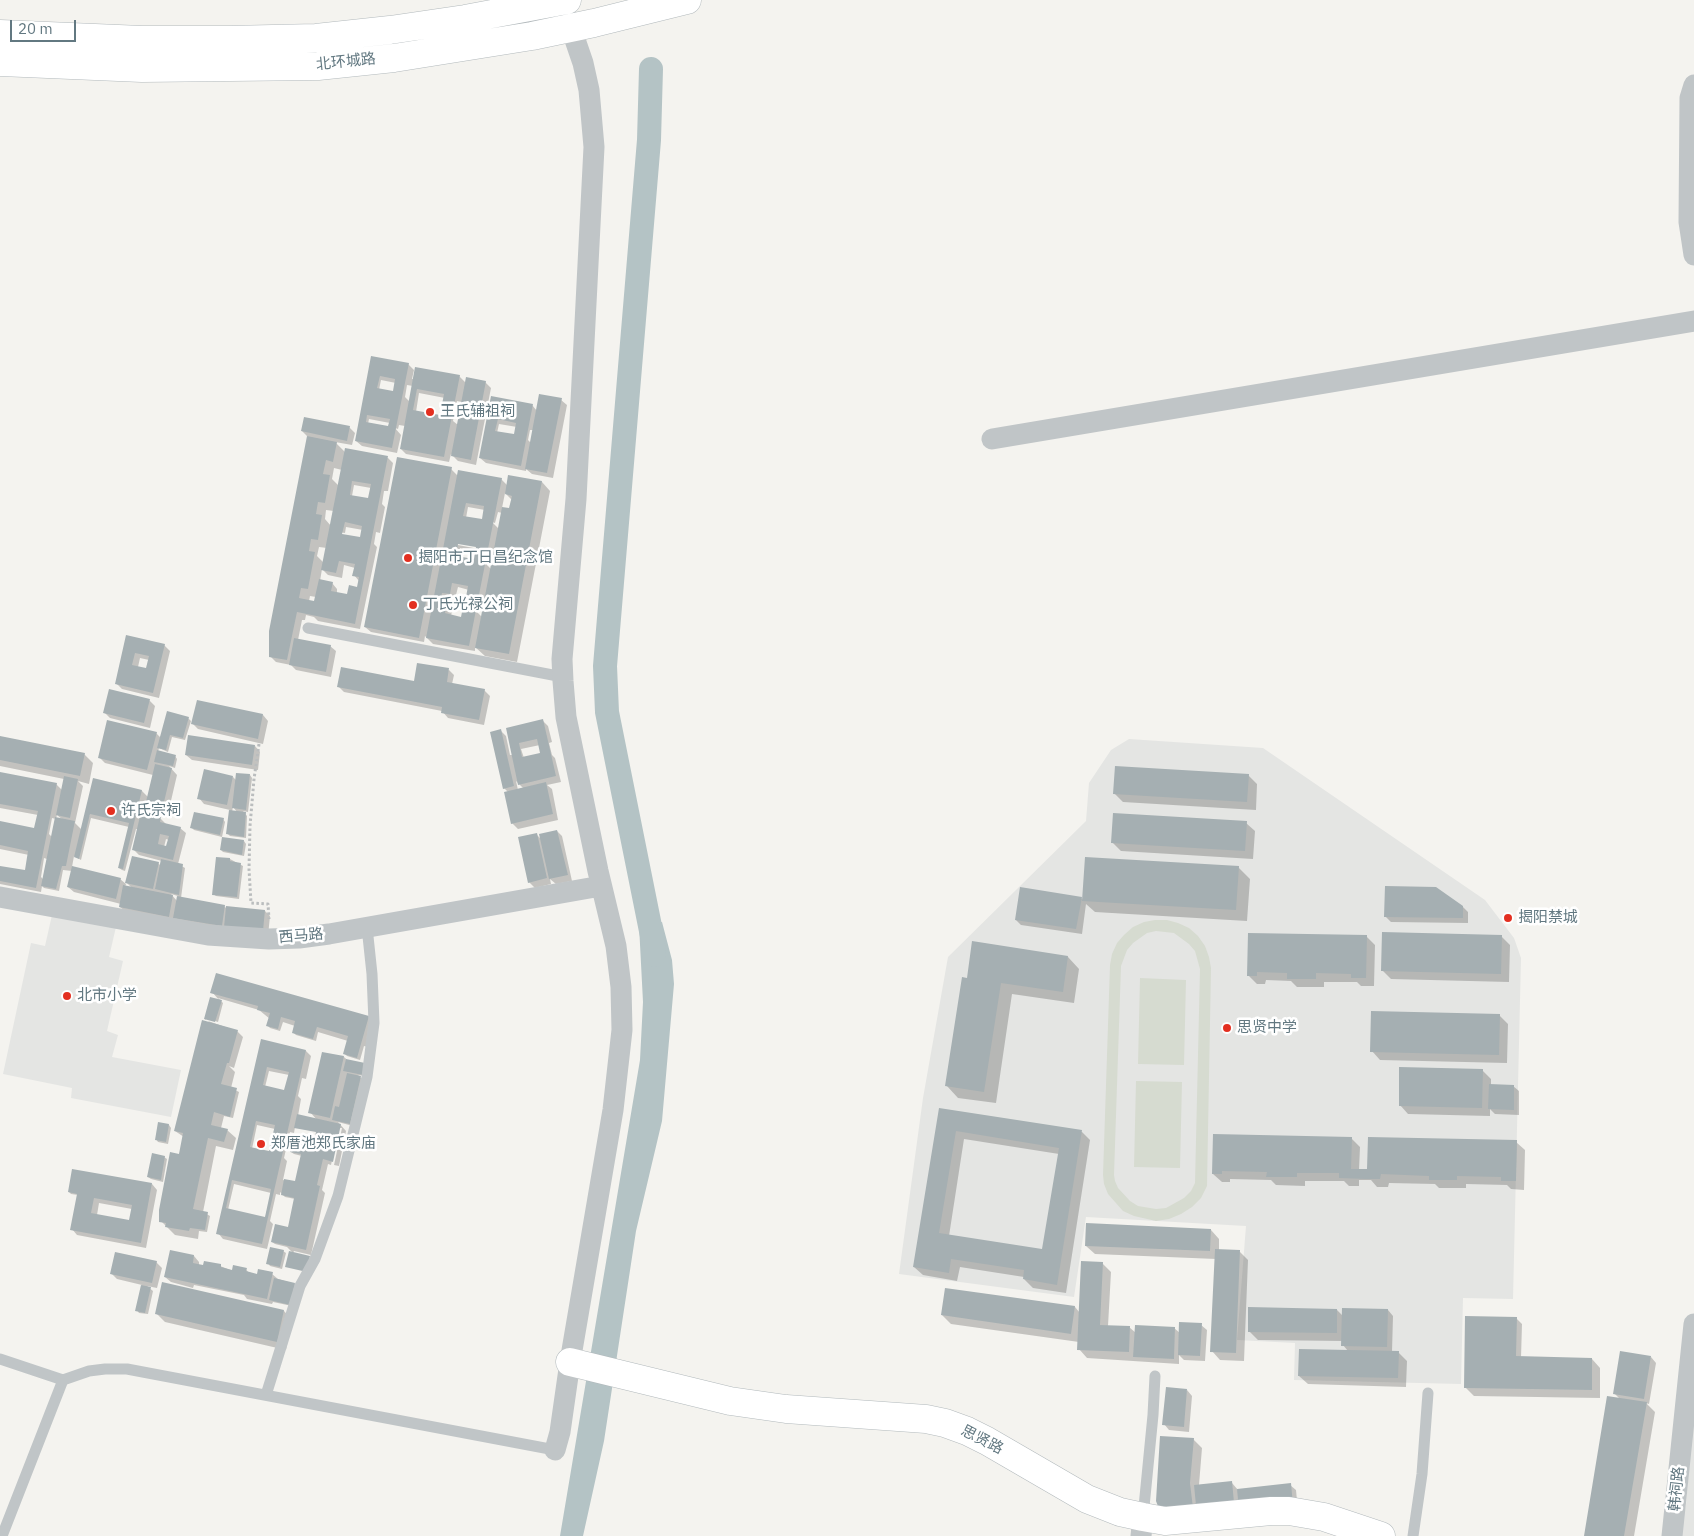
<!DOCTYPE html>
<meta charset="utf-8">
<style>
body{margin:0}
#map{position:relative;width:1694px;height:1536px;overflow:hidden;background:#f4f3ef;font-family:"IBM Plex Sans",sans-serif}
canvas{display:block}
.scale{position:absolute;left:10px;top:20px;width:66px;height:22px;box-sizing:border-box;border:2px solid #627881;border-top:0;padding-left:6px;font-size:15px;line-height:18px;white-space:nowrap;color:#627881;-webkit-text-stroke:4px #fff;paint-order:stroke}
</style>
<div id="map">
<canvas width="1694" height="1536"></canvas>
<div class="scale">20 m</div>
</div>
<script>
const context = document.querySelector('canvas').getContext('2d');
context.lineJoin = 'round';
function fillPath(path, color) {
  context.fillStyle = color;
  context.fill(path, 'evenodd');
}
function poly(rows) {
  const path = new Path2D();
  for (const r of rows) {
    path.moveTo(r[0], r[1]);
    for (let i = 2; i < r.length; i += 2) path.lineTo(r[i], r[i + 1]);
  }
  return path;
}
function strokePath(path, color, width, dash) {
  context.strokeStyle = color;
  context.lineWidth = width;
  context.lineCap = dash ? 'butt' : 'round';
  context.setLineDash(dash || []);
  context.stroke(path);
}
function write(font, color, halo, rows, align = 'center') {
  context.font = font + ' "IBM Plex Sans","Noto Sans SC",sans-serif';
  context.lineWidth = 5;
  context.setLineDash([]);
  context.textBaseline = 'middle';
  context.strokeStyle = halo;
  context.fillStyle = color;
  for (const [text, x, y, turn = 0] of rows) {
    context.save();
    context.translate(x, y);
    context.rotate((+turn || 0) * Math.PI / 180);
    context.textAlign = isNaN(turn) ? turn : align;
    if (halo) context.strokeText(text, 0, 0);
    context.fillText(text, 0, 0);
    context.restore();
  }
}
fillPath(poly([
 [1129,739,1263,748,1485,900,1514,938,1521,958,1513,1299,1463,1298,1461,1384,1294,1380,1295,1343,1237,1340,1246,1226,1086,1217,1074,1297,899,1274,923,1098,948,957,1086,821,1089,783,1111,750],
 [52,915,116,927,109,957,123,961,107,1031,118,1035,112,1057,181,1070,171,1117,71,1098,72,1088,3,1074,31,943,45,946],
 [1694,1411,1694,1536,1678,1536,1686,1505]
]), '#e4e5e3');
fillPath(poly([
 [1155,920,1167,920,1178,923,1189,928,1198,936,1205,946,1209,957,1211,968,1207,1186,1201,1198,1192,1207,1181,1214,1169,1219,1156,1221,1134,1216,1123,1211,1108,1194,1104,1184,1103,1175,1110,965,1112,954,1117,943,1124,935,1133,927,1144,922],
 [1156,931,1174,933,1189,944,1195,951,1200,969,1195,1183,1191,1191,1184,1198,1166,1208,1156,1209,1138,1206,1130,1201,1118,1188,1115,1181,1114,1175,1121,966,1127,950,1133,943,1147,933],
 [1140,978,1186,980,1184,1065,1138,1064],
 [1136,1081,1182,1082,1180,1168,1134,1167]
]), '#d6dbd0');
fillPath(poly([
 [662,922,672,960,674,984,662,1121,636,1231,604,1441,583,1536,560,1536,640,1060,643,1002,639,925]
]), '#b4c3c5');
fillPath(poly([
 [372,357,408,364,414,370,412,379,459,376,466,383,485,382,491,388,476,465,458,461,451,454,449,462,406,454,401,449,405,426,399,425,398,429,395,428,401,435,397,453,362,446,356,441],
 [381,380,396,383,394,393,379,390],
 [407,385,413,386,410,402,405,397],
 [419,393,445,398,444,417,416,412],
 [457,401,462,402,458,425,453,421],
 [369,419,390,423,389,428,368,424],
 [492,398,532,405,537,411,561,400,567,405,553,478,532,474,526,469,526,471,486,463,480,458],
 [499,424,517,427,518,437,497,433],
 [530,430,533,430,531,443,528,440],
 [349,427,355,433,352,445,335,442,345,452,346,449,388,458,393,463,388,491,384,491,382,504,385,507,380,533,376,532,374,544,377,547,360,629,318,621,314,617,306,615,305,620,302,620,298,640,330,646,336,651,331,677,296,670,291,665,276,662,270,656,308,437,302,431],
 [334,468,342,470,339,486,332,479],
 [354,485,371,488,372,500,352,496],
 [326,510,334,511,331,526,325,519],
 [346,527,363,530,364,540,331,533,331,531,345,533],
 [319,547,327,548,324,563,317,556],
 [344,565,355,568,354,575,359,581,358,588,348,596,337,593,337,589,332,583,320,581,322,569,328,575,342,578],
 [310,596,316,597,314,602,309,601],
 [451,469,458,476,501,479,508,486,542,482,550,491,517,662,485,656,475,647,475,651,433,644,425,636,424,642,371,632,365,627],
 [505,493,512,500,510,510,502,508],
 [468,507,485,510,486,522,466,518],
 [498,512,502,513,499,529,492,522,495,523],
 [455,542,494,549,494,552,458,545],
 [460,548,476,551,478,561,458,558],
 [490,554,494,555,491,569,487,565],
 [458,587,469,590,467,597,473,602,484,605,482,617,476,611,462,618,451,616,452,611,446,605,447,598,455,599],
 [127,636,164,645,170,651,159,698,122,689,116,683],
 [140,658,149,660,147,670,138,667],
 [449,670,454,675,452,684,484,690,490,696,484,725,448,718,442,711,344,692,338,686,415,683],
 [149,700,155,706,150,728,110,718,105,713],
 [263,715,268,721,263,744,198,729,193,724],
 [188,718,191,721,185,740,172,737,168,752,159,748,158,752,175,756,177,759,175,768,169,766,177,775,170,805,175,808,172,818,148,812,144,809,143,814,161,819,167,825,180,828,186,833,178,864,185,868,181,898,224,906,227,909,265,911,270,916,268,936,126,912,120,907,121,904,74,892,68,887,72,871,63,870,59,891,44,888,42,886,41,892,0,884,0,867,29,872,29,855,0,849,0,822,35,829,38,815,0,808,0,773,56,784,62,790,64,779,0,766,0,737,84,754,93,763,89,784,78,781,83,786,75,823,82,830,86,815,90,816,86,813,94,780,142,791,148,797,153,775,105,763,99,757,156,733,161,738],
 [57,815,63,820,56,819],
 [52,818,56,819,52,837,49,834],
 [91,818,129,827,119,868,122,870,125,871,136,829,138,829,133,849,139,855,162,861,161,866,158,863,127,883,132,888,125,887,126,884,120,879,72,867,74,856,81,860],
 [166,839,169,840,167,848,164,847],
 [44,858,47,859,43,879,41,877],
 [171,894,178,896,177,901],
 [543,721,548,726,552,742,549,743,552,755,555,758,561,782,547,785,552,789,558,820,518,829,512,823,508,792,504,788,501,731,506,736,510,755,513,755,507,729],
 [540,745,542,754,524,758,521,749],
 [516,781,524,789,518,790],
 [255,746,260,752,258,770,192,760,186,755],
 [250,775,252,778,248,812,243,811,247,816,246,838,230,836,227,833,230,810,204,804,199,798,233,777,236,780],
 [233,807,238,813,232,812],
 [1248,775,1257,784,1256,810,1123,802,1114,793],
 [223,819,225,822,222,837,194,830,192,828],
 [1246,823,1255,831,1253,859,1121,851,1112,842],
 [557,831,562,836,572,881,556,884,550,879,551,884,535,888,529,882,536,834,541,839],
 [244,841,246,844,244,856,223,852,221,850],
 [230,859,243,866,239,899,216,896,213,894],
 [1238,867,1250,879,1247,921,1095,912,1086,904,1082,934,1021,925,1016,920,1081,898,1083,900],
 [1462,906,1468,912,1468,923,1391,922,1385,916],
 [1249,934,1366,936,1375,945,1374,986,1361,986,1357,982,1324,982,1324,987,1297,987,1291,981,1266,980,1265,984,1257,984,1248,975],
 [1501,936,1510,945,1509,982,1391,979,1383,971],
 [1068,957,1079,969,1074,1003,1012,994,996,1103,958,1098,947,1086,968,979],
 [212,992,369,1017,371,1048,364,1046,360,1060,347,1056,345,1054,348,1041,318,1032,316,1041,296,1035,293,1032,295,1026,283,1022,280,1031,270,1028,268,1026,270,1019,259,1010,218,998,223,1003,218,1022,206,1018,206,1020,205,1019,220,1001],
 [1499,1015,1508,1024,1507,1063,1380,1060,1372,1051],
 [208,1021,237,1031,243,1037,234,1068,229,1066,235,1072,231,1088,239,1092,233,1118,224,1116,221,1128,227,1130,236,1138,233,1150,216,1146,203,1212,210,1216,207,1232,199,1231,198,1239,175,1235,161,1221,184,1137,175,1131,210,1023],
 [262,1041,306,1051,311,1056,306,1079,302,1078,298,1096,301,1099,298,1116,317,1120,310,1112,323,1053,344,1057,365,1076,358,1075,363,1080,353,1126,338,1122,346,1131,339,1166,334,1165,342,1128,339,1128,331,1165,328,1164,322,1190,325,1193,311,1255,294,1251,293,1253,287,1247,275,1244,272,1242,288,1229,295,1199,285,1197,280,1192,280,1195,276,1194,270,1221,273,1224,267,1249,223,1239,218,1233],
 [269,1071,289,1075,285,1091,265,1087],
 [257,1125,275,1129,270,1153,252,1149],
 [295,1127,322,1132,315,1142,291,1152,294,1154,302,1156,299,1183,283,1180,287,1161,284,1158,290,1132,294,1133],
 [234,1184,271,1193,265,1219,228,1210],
 [1482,1070,1491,1079,1491,1085,1513,1086,1519,1091,1519,1115,1495,1114,1490,1109,1490,1116,1408,1114,1400,1105],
 [940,1109,1082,1132,1090,1140,1066,1293,1033,1288,1024,1279,1024,1277,960,1267,957,1281,923,1275,914,1267],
 [964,1139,1059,1154,1043,1251,949,1236],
 [159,1123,169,1125,171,1128,168,1144,158,1142,156,1139],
 [1214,1135,1351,1138,1360,1147,1359,1170,1369,1170,1516,1142,1525,1150,1524,1190,1511,1189,1507,1185,1466,1184,1466,1188,1439,1188,1435,1184,1389,1183,1388,1187,1377,1187,1371,1180,1359,1180,1359,1186,1349,1186,1344,1181,1305,1181,1305,1186,1276,1185,1271,1180,1230,1179,1230,1182,1222,1182,1213,1174],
 [164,1157,167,1159,163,1182,151,1179,148,1177],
 [152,1184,157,1190,146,1248,77,1235,72,1229,78,1195,71,1194,69,1192],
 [99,1203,132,1209,130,1221,97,1215],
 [1211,1230,1219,1239,1219,1251,1240,1252,1248,1260,1244,1361,1220,1360,1212,1351,1216,1259,1095,1254,1086,1246],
 [171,1251,194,1256,199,1262,199,1265,220,1266,233,1271,246,1269,248,1272,258,1275,272,1274,278,1279,295,1284,297,1286,292,1306,273,1302,272,1304,247,1299,244,1295,194,1285,193,1288,171,1282,165,1277],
 [283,1251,286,1253,282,1269,270,1266,268,1263],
 [156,1262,162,1268,157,1288,147,1286,153,1291,148,1314,139,1313,137,1310,142,1285,117,1279,112,1274],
 [1102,1263,1111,1272,1108,1326,1129,1327,1136,1333,1174,1328,1180,1333,1201,1325,1207,1330,1205,1361,1184,1360,1179,1355,1179,1364,1087,1358,1079,1349,1079,1342,951,1324,942,1315,1075,1307,1080,1313],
 [163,1284,284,1311,292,1320,286,1350,165,1322,156,1313],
 [1337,1310,1343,1316,1388,1310,1393,1316,1392,1352,1398,1352,1407,1361,1406,1387,1308,1384,1299,1376,1348,1351,1343,1345,1343,1341,1258,1340,1249,1331],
 [1516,1318,1522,1324,1521,1358,1592,1359,1600,1368,1600,1398,1474,1396,1465,1387],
 [1651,1357,1656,1363,1649,1404,1646,1403,1655,1412,1634,1536,1585,1536,1620,1399,1614,1393],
 [1187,1390,1192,1396,1189,1432,1169,1430,1164,1424],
 [1193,1439,1202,1448,1199,1485,1232,1483,1238,1490,1290,1485,1296,1490,1298,1511,1182,1526]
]), '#0003');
strokePath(poly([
 [651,69,649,140,605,666,607,712,652,936,654,955]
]), '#b4c3c5', 24);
fillPath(poly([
 [371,356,409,363,392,448,355,441],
 [380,376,395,379,393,391,377,388],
 [367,415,390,419,388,426,366,422],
 [415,367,460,375,444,457,400,449],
 [417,389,444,394,440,415,413,410],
 [466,377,486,381,471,460,451,456],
 [539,394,562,398,547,473,525,469],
 [491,396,533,404,521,466,479,458],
 [498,419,516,423,514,434,495,431],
 [304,417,350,426,347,441,301,431],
 [307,436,337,442,333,462,326,460,323,474,330,475,325,503,318,502,316,514,322,515,318,540,311,539,309,551,315,552,308,589,301,588,299,598,314,601,319,579,333,582,331,591,347,594,349,585,357,587,359,577,352,576,355,564,339,561,336,573,321,570,345,448,388,456,355,624,297,612,287,660,269,657,269,631],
 [352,481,371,484,368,498,350,495],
 [345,522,362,526,360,537,342,534],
 [397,457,452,467,419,638,364,627],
 [458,470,502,478,478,600,466,597,468,586,452,583,450,594,442,593,440,603,447,604,445,613,461,617,463,607,476,610,469,646,426,638],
 [466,503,484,506,482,519,463,516],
 [458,544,476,547,474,559,456,556],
 [508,475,542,481,509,654,475,648,502,507,509,508,512,496,505,494],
 [126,635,165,644,153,693,115,684],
 [135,653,149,656,146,668,132,665],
 [294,638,331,645,326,672,289,665],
 [417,663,449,668,447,682,485,689,479,720,441,713,442,707,337,687,341,667,414,681],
 [109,689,150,699,144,723,103,713],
 [197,700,263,714,258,739,191,724],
 [167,711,189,717,183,738,170,735,166,750,157,748],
 [543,719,556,776,518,785,506,728],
 [537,739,540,753,522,757,519,743],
 [107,720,157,732,147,770,98,758],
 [501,729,514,786,503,789,490,732],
 [188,735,255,745,252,765,185,755],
 [0,736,85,753,80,776,0,760],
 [157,750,176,755,173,766,154,762],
 [155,764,172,768,164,802,173,804,170,816,144,810],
 [1115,766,1249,774,1247,802,1113,794],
 [204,769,233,776,227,805,197,799],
 [0,772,57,783,36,888,0,881,0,866,25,870,28,851,0,845,0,821,34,828,38,811,0,804],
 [236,773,250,774,246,810,232,808],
 [64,776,78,779,70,818,56,815],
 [93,778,142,790,123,869,118,868,129,823,90,814,79,859,74,857],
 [546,782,553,814,511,824,504,792],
 [229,810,246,812,244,837,226,834],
 [141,812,161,817,160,822,181,827,173,860,132,850],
 [160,834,169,836,166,846,158,844],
 [194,812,224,818,220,835,190,828],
 [1113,813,1247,821,1245,851,1111,843],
 [55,817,75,821,66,866,62,866,56,889,41,886],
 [557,830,568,875,549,879,539,834],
 [537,833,547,878,528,883,518,837],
 [222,837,244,840,242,855,220,850],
 [132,856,159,862,153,889,125,883],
 [216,857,230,858,230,861,241,863,237,897,212,895],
 [1085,857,1239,866,1236,910,1082,901],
 [161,859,183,864,179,895,155,889],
 [72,866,121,878,116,899,67,887],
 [123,885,173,895,169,917,119,907],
 [1385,886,1436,887,1463,906,1463,918,1384,917],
 [1020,887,1082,897,1076,929,1015,920],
 [177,896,225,905,222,926,173,918],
 [226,906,265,910,263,931,224,927],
 [1382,932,1502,935,1501,974,1381,971],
 [1248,933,1367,935,1366,978,1351,978,1351,974,1316,973,1316,979,1287,979,1287,973,1257,972,1257,976,1247,976],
 [972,941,1068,956,1063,992,1001,983,984,1092,945,1086,962,977,967,978],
 [216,973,369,1016,357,1058,343,1054,348,1036,317,1027,313,1039,292,1033,295,1021,281,1017,278,1029,266,1026,270,1013,257,1010,258,1006,210,993],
 [210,997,222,1000,215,1022,204,1019],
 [1371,1011,1500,1014,1499,1055,1370,1052],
 [202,1020,238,1030,229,1063,227,1063,221,1084,237,1088,230,1117,214,1112,211,1125,228,1129,224,1142,208,1138,193,1209,208,1212,205,1230,190,1228,189,1231,165,1227,166,1223,159,1222,159,1210,170,1152,179,1154,183,1133,174,1131],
 [261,1039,306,1050,262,1244,216,1234],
 [267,1067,289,1072,284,1090,263,1085],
 [256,1121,275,1125,269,1151,250,1147],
 [232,1180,271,1189,265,1217,226,1208],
 [322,1052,344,1056,330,1118,308,1113],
 [346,1059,365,1063,363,1075,343,1071],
 [1399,1067,1483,1069,1482,1108,1399,1106],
 [347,1073,361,1076,350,1124,332,1120,335,1106,339,1107],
 [1489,1084,1514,1085,1514,1110,1488,1109],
 [939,1108,1082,1130,1057,1285,1023,1279,1024,1270,951,1259,949,1273,913,1267],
 [956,1131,1059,1148,1042,1249,939,1233],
 [297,1114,341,1124,333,1162,323,1159,317,1185,320,1186,306,1250,271,1242,275,1224,288,1227,294,1198,281,1195,284,1179,295,1181,301,1154,290,1152,294,1136,314,1141,316,1132,294,1128],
 [158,1122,169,1124,166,1142,155,1140],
 [1213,1134,1352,1137,1351,1169,1367,1169,1368,1137,1517,1140,1516,1181,1501,1181,1501,1177,1457,1176,1457,1180,1429,1180,1429,1176,1381,1174,1380,1179,1367,1179,1339,1178,1339,1173,1297,1173,1297,1177,1266,1177,1267,1172,1222,1171,1222,1174,1212,1174],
 [152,1153,165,1156,161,1180,147,1177],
 [72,1169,152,1183,141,1243,70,1230,77,1194,68,1192],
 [94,1198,132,1205,129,1220,91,1213],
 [1086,1223,1211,1229,1210,1251,1085,1246],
 [270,1247,284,1250,280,1267,266,1264],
 [1215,1249,1240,1250,1236,1353,1210,1352],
 [170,1250,194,1255,193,1263,203,1265,204,1261,221,1264,221,1267,232,1270,233,1265,247,1268,246,1271,257,1274,258,1269,273,1272,267,1299,164,1277],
 [289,1251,310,1256,307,1272,285,1267],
 [115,1252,157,1261,152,1283,110,1274],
 [1081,1261,1103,1262,1100,1325,1130,1326,1129,1352,1077,1350],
 [274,1278,295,1283,290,1305,269,1300],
 [162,1282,284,1310,277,1342,155,1314],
 [141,1285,151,1287,145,1313,135,1311],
 [945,1288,1075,1306,1071,1334,941,1315],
 [1248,1307,1337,1309,1337,1333,1248,1332],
 [1342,1308,1388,1309,1387,1347,1341,1346],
 [1465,1316,1517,1317,1516,1356,1592,1358,1592,1390,1464,1388],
 [1179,1322,1202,1323,1200,1356,1178,1355],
 [1135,1325,1175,1327,1174,1359,1133,1357],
 [1299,1349,1399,1351,1398,1378,1298,1376],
 [1620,1351,1651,1356,1644,1399,1613,1394],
 [1166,1387,1187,1389,1184,1427,1162,1425],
 [1607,1396,1647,1402,1624,1536,1584,1536],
 [1160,1436,1194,1438,1190,1483,1194,1516,1159,1509,1156,1501],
 [1232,1481,1235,1513,1197,1516,1194,1485],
 [1291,1483,1293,1505,1239,1511,1237,1489]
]), '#a5afb2');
const secondary = poly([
 [0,34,142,40,229,40,316,38,390,30,465,19,567,0],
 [0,62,142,68,318,66,394,58,532,36,594,23,687,0],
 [570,1362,730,1401,786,1409,926,1419,945,1423,967,1431,987,1441,1087,1499,1120,1512,1143,1517,1165,1521,1271,1511,1289,1511,1324,1517,1381,1536]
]);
strokePath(secondary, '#b2b9bc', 29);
strokePath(poly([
 [259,744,254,779,250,826,249,869,251,903,268,904,269,919]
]), '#babdbe', 3, [2.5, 2.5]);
strokePath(poly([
 [308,628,563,677],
 [0,1359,63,1380,89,1371,105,1369,127,1369,555,1450],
 [266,1395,300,1286,315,1259,338,1196,367,1077,374,1023,372,974,367,927],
 [1143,1517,1153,1415,1155,1376],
 [2,1536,63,1380],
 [1413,1536,1422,1474,1428,1393]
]), '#c0c5c7', 11);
strokePath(poly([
 [1694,85,1690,98,1689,222,1694,255],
 [992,439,1694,321],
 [0,897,208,935,269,939,299,938,329,934,601,886],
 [555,1450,560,1432,570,1362,613,1110,622,1030,621,987,616,946,598,871,566,717,563,681,562,659,576,499,594,147,589,90,583,63,571,28],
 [1141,1536,1143,1517],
 [1672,1536,1694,1324]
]), '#c0c5c7', 21);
strokePath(secondary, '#fff', 28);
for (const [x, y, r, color] of [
 [430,412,5,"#e32f20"],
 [408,558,5,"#e32f20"],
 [413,605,5,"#e32f20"],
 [111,811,5,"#e32f20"],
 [1508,918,5,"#e32f20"],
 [67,996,5,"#e32f20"],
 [1227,1028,5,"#e32f20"],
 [261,1144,5,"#e32f20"]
]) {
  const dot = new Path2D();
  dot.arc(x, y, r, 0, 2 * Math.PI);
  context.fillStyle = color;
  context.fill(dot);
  strokePath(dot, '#fff', 2);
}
write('15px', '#627881', '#fff', [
 ["北环城路",346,62,-6],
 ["西马路",301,936,-5],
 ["思贤路",982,1440,27],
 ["韩祠路",1677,1489,-84]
]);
write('15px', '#627881', '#fff', [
 ["王氏辅祖祠",440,412],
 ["揭阳市丁日昌纪念馆",418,558],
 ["丁氏光禄公祠",423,605],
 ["许氏宗祠",121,811],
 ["揭阳禁城",1518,918],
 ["北市小学",77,996],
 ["思贤中学",1237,1028],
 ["郑厝池郑氏家庙",271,1144]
], 'left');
</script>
